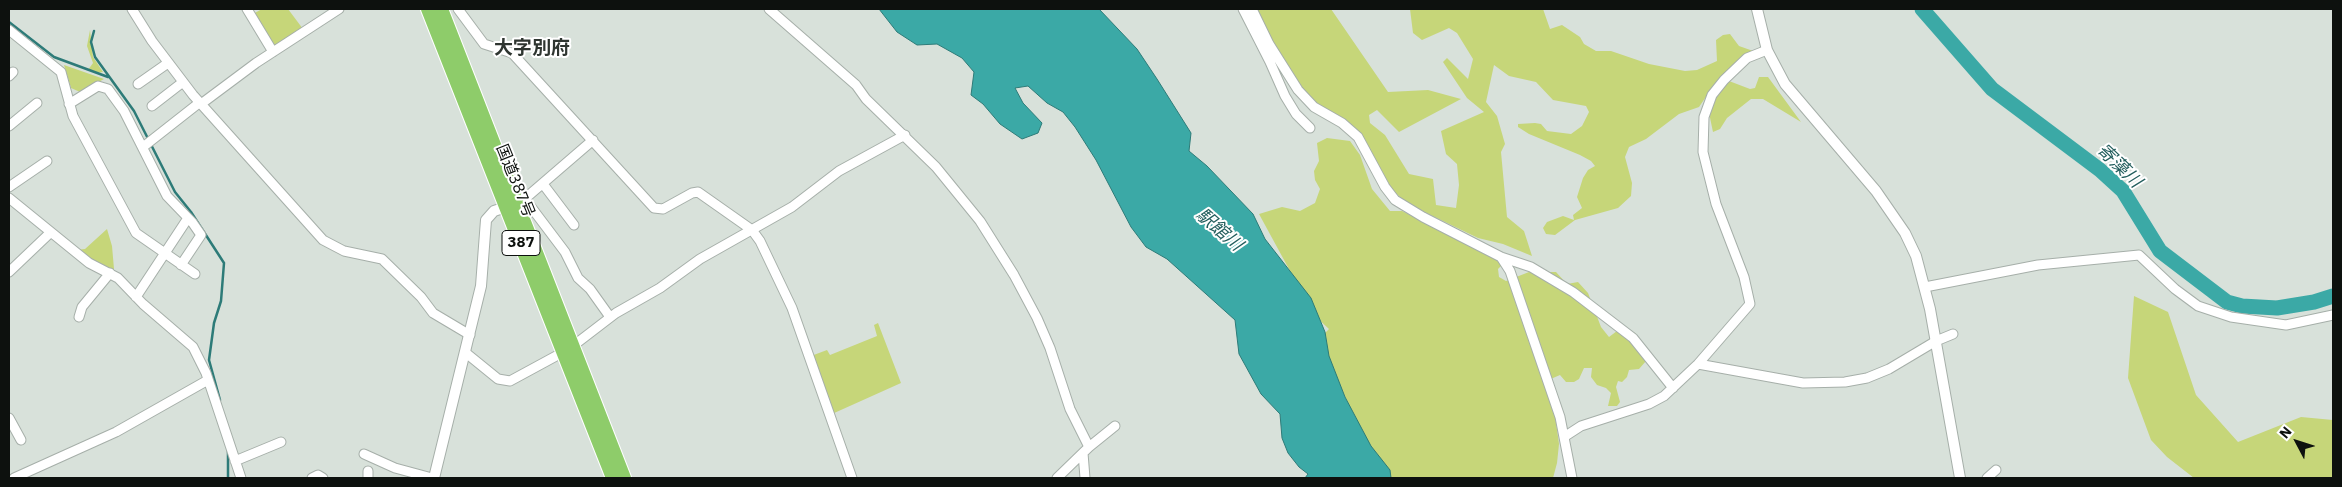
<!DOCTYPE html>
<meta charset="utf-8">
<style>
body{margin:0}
#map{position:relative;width:2342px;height:487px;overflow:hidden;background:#d8e1da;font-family:"IBM Plex Sans",sans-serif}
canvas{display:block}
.frame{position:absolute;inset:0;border:10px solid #0d110e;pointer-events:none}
.north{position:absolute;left:2272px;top:417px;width:50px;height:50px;-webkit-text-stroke:4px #fff;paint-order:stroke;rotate:310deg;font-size:14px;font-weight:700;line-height:20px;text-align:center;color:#0d110e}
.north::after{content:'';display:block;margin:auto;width:18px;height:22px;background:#0d110e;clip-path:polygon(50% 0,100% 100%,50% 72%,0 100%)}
</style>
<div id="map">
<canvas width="2342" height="487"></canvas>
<div class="frame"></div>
<div class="north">N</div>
</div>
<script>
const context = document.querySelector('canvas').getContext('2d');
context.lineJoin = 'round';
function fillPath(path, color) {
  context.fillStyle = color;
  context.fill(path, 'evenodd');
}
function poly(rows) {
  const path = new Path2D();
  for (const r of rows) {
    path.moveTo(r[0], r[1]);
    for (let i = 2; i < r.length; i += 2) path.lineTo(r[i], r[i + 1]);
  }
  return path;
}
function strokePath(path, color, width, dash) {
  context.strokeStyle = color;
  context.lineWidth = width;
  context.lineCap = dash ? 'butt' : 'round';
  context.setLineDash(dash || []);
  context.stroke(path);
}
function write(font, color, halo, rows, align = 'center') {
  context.font = font + ' "IBM Plex Sans","Noto Sans JP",sans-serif';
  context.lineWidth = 4;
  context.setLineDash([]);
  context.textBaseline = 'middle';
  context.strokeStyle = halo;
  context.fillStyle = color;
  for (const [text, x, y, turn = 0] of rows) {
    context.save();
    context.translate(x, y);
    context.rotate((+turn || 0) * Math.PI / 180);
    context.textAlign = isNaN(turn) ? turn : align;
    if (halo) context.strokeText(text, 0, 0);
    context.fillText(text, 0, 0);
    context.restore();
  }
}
fillPath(poly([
 [262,9,288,9,303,29,275,46,271,45,253,14],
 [1253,9,1331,9,1388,92,1428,90,1461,99,1399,132,1377,110,1369,115,1370,123,1385,135,1409,174,1433,179,1436,205,1456,208,1459,185,1457,164,1446,154,1441,131,1484,112,1467,98,1443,62,1447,58,1468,79,1473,59,1457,33,1449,28,1422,40,1413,33,1410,9,1543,9,1550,29,1562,25,1580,37,1584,44,1596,51,1611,51,1649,64,1685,71,1697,70,1717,61,1716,40,1723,35,1730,34,1739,46,1756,52,1729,81,1750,89,1755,88,1759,77,1768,77,1801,122,1763,99,1751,99,1727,118,1720,129,1713,132,1709,113,1712,88,1699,107,1679,114,1646,139,1629,147,1625,157,1632,183,1631,196,1618,208,1575,220,1555,235,1546,234,1543,228,1547,222,1563,216,1574,220,1573,215,1582,208,1577,197,1583,178,1588,170,1595,166,1591,161,1580,155,1529,134,1518,127,1518,124,1535,123,1541,124,1547,131,1571,134,1582,126,1589,112,1586,106,1553,100,1536,82,1509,76,1494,65,1486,102,1497,116,1505,144,1501,152,1507,217,1524,231,1532,256,1503,244,1478,238,1408,204,1393,191,1370,150,1321,110,1294,83],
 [90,30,93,57,103,72,96,73,88,70,93,63,87,46],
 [64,65,104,79,80,92,71,88],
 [1327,138,1350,141,1360,155,1372,189,1390,211,1402,211,1501,258,1502,265,1498,269,1499,277,1506,281,1529,272,1556,272,1567,284,1578,282,1588,293,1601,327,1609,337,1617,331,1625,329,1635,333,1643,344,1646,361,1639,369,1629,370,1627,377,1622,382,1618,381,1616,387,1620,402,1617,406,1608,406,1611,393,1606,388,1597,385,1591,377,1592,368,1584,368,1579,379,1574,382,1566,382,1560,375,1546,381,1554,408,1559,444,1557,463,1553,478,1387,478,1362,441,1357,421,1337,381,1319,339,1329,329,1314,315,1259,214,1282,207,1300,211,1315,203,1320,189,1315,180,1314,171,1319,161,1317,143],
 [107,229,112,246,114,269,107,269,76,250,85,249],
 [2134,296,2168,312,2196,395,2238,442,2301,417,2333,420,2333,478,2194,478,2167,457,2151,440,2128,378],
 [878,323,901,383,832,414,811,356,827,350,830,355,877,336,874,325]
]), '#c6d679');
const water = poly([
 [879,9,1099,9,1137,49,1157,79,1191,133,1189,151,1207,166,1253,214,1265,239,1311,298,1325,332,1329,356,1345,397,1371,446,1390,470,1391,478,1305,478,1308,474,1299,467,1288,453,1282,438,1280,414,1261,394,1239,354,1235,320,1167,259,1146,247,1131,227,1096,160,1075,127,1063,112,1047,103,1028,86,1015,88,1023,103,1042,123,1038,133,1022,139,1000,124,983,104,971,95,974,72,962,58,937,44,917,45,897,32,879,9]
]);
fillPath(water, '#3ba9a6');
strokePath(water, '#2d7b78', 1);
strokePath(poly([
 [9,22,54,57,108,77],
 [94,31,91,42,95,57,134,111,175,192,191,212,224,263,221,301,214,323,209,360,220,400],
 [228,450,228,478]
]), '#2d7b78', 2.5);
strokePath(poly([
 [1922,9,1992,89,2100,170,2123,191,2160,251,2227,302,2242,306,2277,308,2314,302,2333,296]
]), '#3ba9a6', 15);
const minor = poly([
 [132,9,152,41,193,95,323,240,344,251,382,259,421,297,433,313,470,335],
 [247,9,273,52],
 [458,9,484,44,512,53,654,208,663,209,692,193,698,192,752,230,760,241,792,308,852,478],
 [769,9,856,85,866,99,936,167,980,221,1014,275,1037,318,1050,348,1070,409,1089,447],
 [1243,9,1270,62,1285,96,1296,114,1310,128],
 [1252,9,1269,44,1298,90,1314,107,1342,123,1358,137,1385,187,1395,200,1423,217,1501,257,1531,267,1573,292,1633,338,1673,388],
 [9,30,61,72,73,116,136,233,195,274],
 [9,76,13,72],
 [138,84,168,63],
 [69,104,98,86,108,89,124,111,167,196,192,222,201,235,181,265],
 [201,104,256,63,339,9],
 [152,106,183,82],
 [9,126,37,103],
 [143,147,199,103],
 [543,184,574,225],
 [9,187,47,161],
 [9,198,89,263,118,278,143,304,193,347,206,373,241,478],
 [525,199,565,252,578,278,590,289,610,317],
 [521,202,593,140],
 [1501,257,1510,271,1560,417,1572,478],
 [9,272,51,232],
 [1925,287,2038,265,2139,255,2175,289,2198,306,2231,317,2286,325,2333,315],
 [136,297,188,218],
 [79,317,82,307,110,273],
 [466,353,498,379,510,381,569,349,616,313,660,288,700,259,792,207,839,171,905,135],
 [1698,364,1803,383,1845,382,1867,378,1889,369,1936,341,1953,334],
 [9,418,21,440],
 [1564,437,1581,426,1649,404,1664,396,1698,364,1750,304,1744,277,1716,204,1703,152,1704,117,1712,95,1724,80,1747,58,1767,50],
 [1083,453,1085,478],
 [364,454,395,468,432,478],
 [235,461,281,442],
 [14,478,116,432,208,380],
 [312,478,318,475,323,478],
 [368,478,368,471],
 [1057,478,1089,447,1115,426],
 [1987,478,1996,470]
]);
const tertiary = poly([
 [1757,9,1767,50,1785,84,1876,191,1905,233,1916,256,1930,309,1960,478],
 [434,478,481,286,486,220,494,211,512,205]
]);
const trunk = poly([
 [428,9,613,478],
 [441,9,624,478]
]);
strokePath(minor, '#a6afa9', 11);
strokePath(tertiary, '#a6afa9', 12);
strokePath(trunk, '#fff', 16);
strokePath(minor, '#fff', 9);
strokePath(tertiary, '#fff', 10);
strokePath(trunk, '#8ecc6a', 14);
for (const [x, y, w] of [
 [521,243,38]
]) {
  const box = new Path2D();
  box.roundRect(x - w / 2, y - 12.5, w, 25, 4);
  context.fillStyle = '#fff';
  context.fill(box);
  strokePath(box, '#0d110e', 1);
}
write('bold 15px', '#0d110e', null, [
 ["387",521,243]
]);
write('16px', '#0d110e', '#fff', [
 ["国道387号",515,181,68]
]);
write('italic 18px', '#235e5d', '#fff', [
 ["寄藻川",2119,166,44],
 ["駅館川",1219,230,41]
]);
write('bold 19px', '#2e3530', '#fff', [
 ["大字別府",532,49]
]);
</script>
